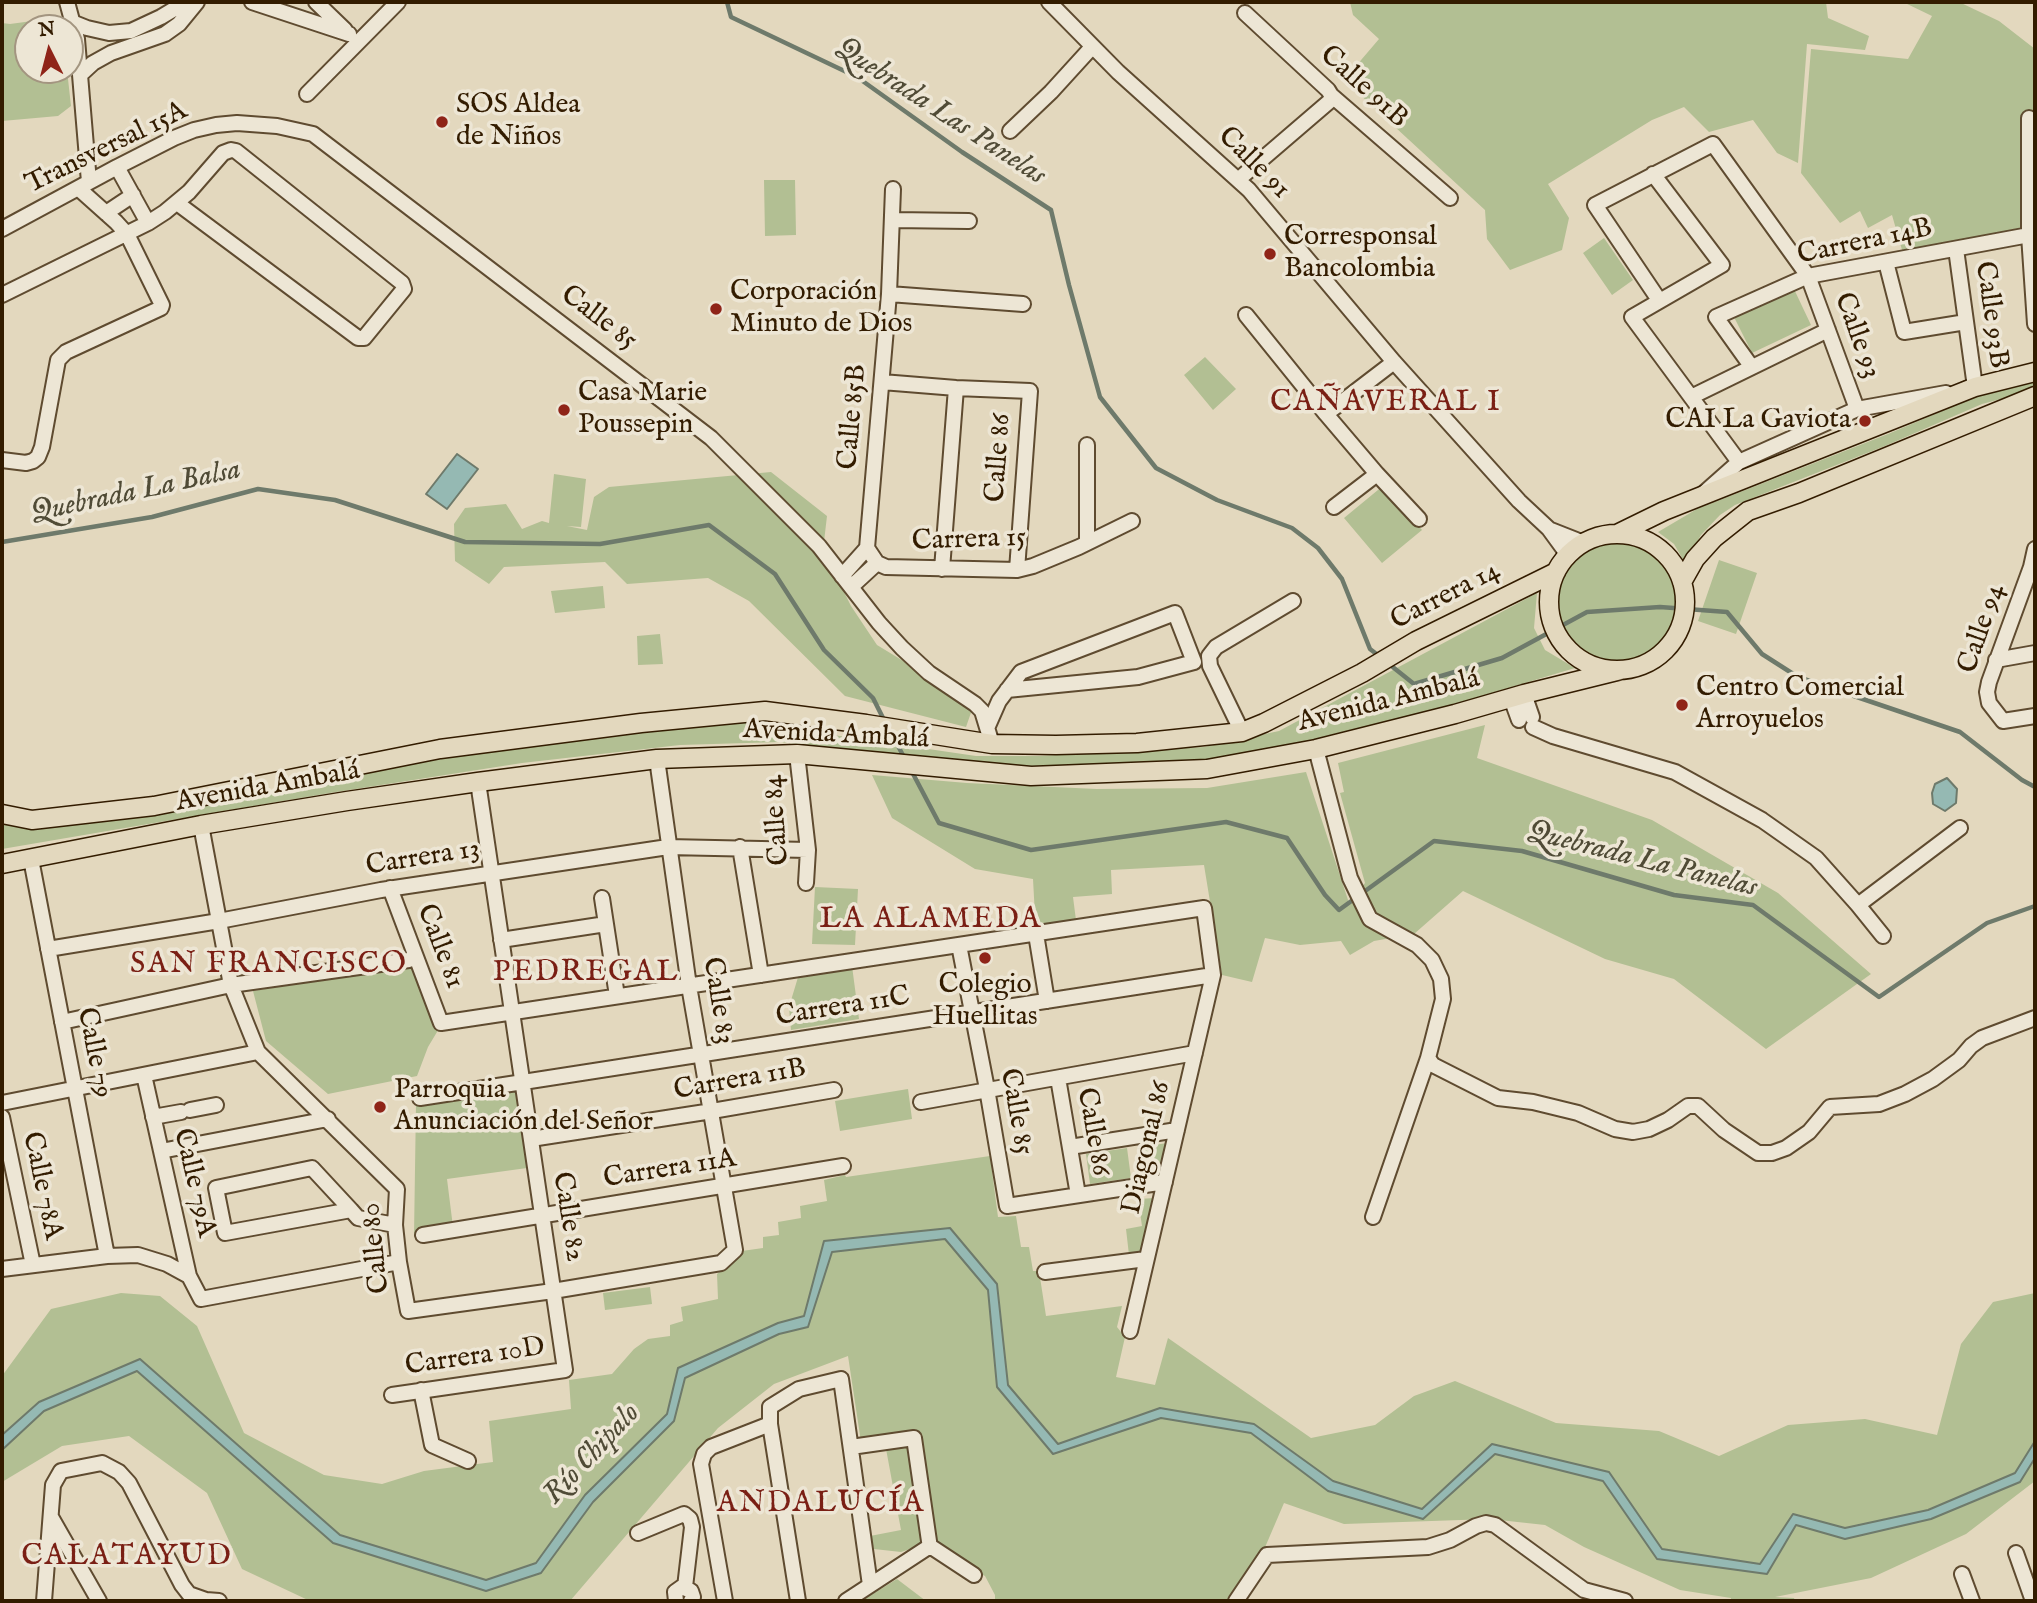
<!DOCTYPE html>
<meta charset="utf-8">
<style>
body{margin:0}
#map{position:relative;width:2037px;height:1603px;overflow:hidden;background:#e3d8be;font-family:"IM FELL English",serif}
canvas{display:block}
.frame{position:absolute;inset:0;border:4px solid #331c00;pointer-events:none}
.north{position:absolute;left:14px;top:14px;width:70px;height:70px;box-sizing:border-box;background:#ede6d5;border:2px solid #a39580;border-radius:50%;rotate:354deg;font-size:19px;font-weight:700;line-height:28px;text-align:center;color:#331c00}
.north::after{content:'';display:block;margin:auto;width:24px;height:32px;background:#8f2418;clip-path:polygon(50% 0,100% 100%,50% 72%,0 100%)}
</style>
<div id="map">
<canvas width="2037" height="1603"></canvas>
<div class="frame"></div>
<div class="north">N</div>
</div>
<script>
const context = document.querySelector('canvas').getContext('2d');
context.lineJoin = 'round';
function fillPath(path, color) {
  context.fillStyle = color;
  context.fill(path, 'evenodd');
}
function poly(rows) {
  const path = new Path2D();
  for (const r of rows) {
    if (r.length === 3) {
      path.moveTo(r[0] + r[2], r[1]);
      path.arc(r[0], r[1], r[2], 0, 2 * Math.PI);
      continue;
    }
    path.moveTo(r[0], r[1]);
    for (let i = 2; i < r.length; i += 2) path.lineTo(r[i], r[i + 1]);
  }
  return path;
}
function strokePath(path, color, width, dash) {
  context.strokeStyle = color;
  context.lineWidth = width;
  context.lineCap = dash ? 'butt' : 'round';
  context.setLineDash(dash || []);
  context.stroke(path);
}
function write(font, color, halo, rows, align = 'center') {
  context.font = font + ' "IM FELL English",serif';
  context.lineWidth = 7;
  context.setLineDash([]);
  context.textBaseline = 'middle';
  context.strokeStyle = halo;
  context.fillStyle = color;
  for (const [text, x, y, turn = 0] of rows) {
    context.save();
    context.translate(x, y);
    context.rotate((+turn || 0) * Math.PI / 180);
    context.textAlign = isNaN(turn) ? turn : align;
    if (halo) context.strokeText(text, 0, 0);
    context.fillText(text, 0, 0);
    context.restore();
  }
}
fillPath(poly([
 [1350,2,1826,2,1828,18,1869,36,1865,50,1807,44,1798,163,1777,153,1753,120,1709,132,1684,107,1652,120,1548,184,1569,218,1562,250,1510,270,1487,239,1485,210,1344,80,1379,39,1353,15],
 [1903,2,1959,2,1999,21,2035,49,2035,118,2032,112,2024,113,2026,149,2024,229,1902,250,1892,215,1868,228,1860,211,1840,223,1801,173,1811,49,1908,59,1932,16],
 [62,17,63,28,28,28,28,70,67,70,71,106,58,116,2,121,2,23,10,24],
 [764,180,795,180,796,235,765,236],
 [1604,238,1633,280,1612,295,1583,253],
 [1793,287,1811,325,1752,353,1733,315],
 [1205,357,1236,389,1213,410,1184,375],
 [2035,381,2035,390,1982,404,1885,446,1735,505,1720,515,1701,535,1685,563,1674,544,1658,532,1697,509,1888,434,1980,395],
 [771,472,827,516,823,550,851,606,877,645,974,704,966,727,845,696,749,601,708,578,627,584,605,562,504,567,489,584,455,561,454,524,465,508,506,504,522,529,542,521,549,523,554,474,586,479,581,527,567,526,587,530,594,497,609,487],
 [1384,485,1422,530,1382,563,1344,518],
 [1617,603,60],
 [1719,560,1757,573,1736,634,1698,621],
 [603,586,605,608,555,613,551,591],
 [1537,593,1534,628,1545,650,1575,668,1455,704,1282,747,1190,762,1026,769,945,761,780,742,680,745,522,763,330,793,2,849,2,820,201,802,446,758,647,731,765,720,833,735,976,756,1039,756,1204,747,1279,731],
 [660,634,663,664,638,665,637,636],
 [1485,725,1477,758,1652,820,1778,893,1871,974,1766,1049,1674,979,1605,959,1463,891,1414,934,1374,941,1350,955,1341,941,1300,945,1265,938,1252,982,1222,975,1204,865,1111,870,1112,894,1073,897,1077,928,1036,934,1033,879,975,869,892,818,872,775,967,783,1097,789,1207,788,1306,772,1349,903,1365,883,1340,793,1344,792,1338,763],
 [815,887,858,889,855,945,812,944],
 [419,963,440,1027,428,1047,417,1076,328,1094,266,1041,253,991],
 [852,966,859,1019,791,1030,789,1007,799,974],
 [518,1087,527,1168,447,1179,453,1227,414,1235,416,1104],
 [908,1089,912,1119,840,1131,835,1101],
 [1168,1143,1159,1176,1142,1178,1138,1147],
 [1127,1148,1131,1178,1090,1184,1086,1154],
 [990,1156,998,1217,1016,1216,1021,1247,1029,1247,1033,1271,1039,1271,1046,1316,1122,1306,1117,1327,1125,1337,1116,1377,1155,1385,1168,1338,1311,1438,1375,1425,1414,1396,1455,1381,1556,1423,1659,1431,1719,1456,1788,1425,1865,1419,1937,1435,1961,1344,1993,1302,2035,1293,2035,1481,1966,1534,1871,1578,1775,1597,1794,1598,1795,1601,1731,1601,1731,1598,1680,1590,1584,1547,1545,1525,1490,1519,1344,1524,1284,1503,1257,1566,1229,1601,995,1601,995,1595,985,1576,942,1554,937,1540,901,1552,874,1549,870,1536,901,1530,884,1438,861,1442,848,1356,774,1384,718,1428,570,1601,310,1601,242,1569,207,1493,129,1436,62,1446,2,1482,2,1376,51,1309,121,1293,160,1296,197,1326,244,1433,324,1475,382,1484,424,1471,493,1462,489,1421,571,1409,569,1380,612,1374,634,1349,648,1339,670,1336,670,1325,683,1321,681,1307,718,1299,717,1274,742,1251,763,1248,763,1237,779,1235,778,1222,801,1218,800,1206,827,1201,824,1180,845,1175,846,1177],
 [1155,1198,1141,1253,1129,1255,1126,1229,1142,1226,1138,1199],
 [650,1287,652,1304,605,1310,603,1293],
 [897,1579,926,1601,861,1601]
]), '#b2bf93');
const water = poly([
 [457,454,478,469,447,509,426,494,457,454],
 [1947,778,1957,789,1956,803,1945,811,1933,804,1932,793,1935,784,1947,778],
 [950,1228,997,1284,1008,1385,1058,1444,1160,1408,1254,1424,1333,1481,1422,1509,1492,1444,1609,1472,1662,1549,1760,1564,1793,1514,1845,1528,1928,1510,2015,1473,2035,1441,2035,1458,2020,1482,1931,1519,1845,1539,1796,1525,1767,1574,1657,1559,1603,1481,1495,1454,1423,1519,1328,1491,1251,1433,1161,1418,1053,1454,997,1387,988,1290,945,1239,832,1252,808,1327,779,1334,685,1378,674,1421,593,1502,541,1573,486,1591,333,1543,137,1371,44,1411,2,1450,2,1435,39,1402,140,1359,340,1535,486,1580,536,1563,585,1495,667,1414,678,1368,778,1323,804,1316,824,1241,950,1228]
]);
fillPath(water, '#95b9b3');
strokePath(water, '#6e7a6b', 2);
strokePath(poly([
 [727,2,731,17,857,77,962,152,1051,210,1069,285,1100,397,1156,468,1217,500,1292,528,1318,548,1342,579,1370,649,1379,656],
 [2,542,152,517,258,489,335,500,465,542,600,544,709,525,775,574,824,650,873,698,885,722],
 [1389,664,1414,684,1502,658,1587,612,1660,607,1727,612,1762,654,1798,677,1960,732,2022,780,2035,787],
 [891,733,905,759],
 [911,770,939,823,1031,850,1226,822,1287,838,1325,895,1339,910,1434,841,1522,851,1674,895,1753,905,1879,997,1987,923,2035,906]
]), '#6e7a6b', 4.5);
const minor = poly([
 [67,2,77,39,89,182],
 [252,2,349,34],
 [316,2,345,30],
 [1049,2,1118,72,1249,190,1394,362,1519,501,1549,529,1568,555],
 [1245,13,1328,90,1331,95,1450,198],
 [72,22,87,28,109,33,131,31,161,17,186,2],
 [80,75,93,63,111,53,165,34,179,24,197,2],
 [307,94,398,2],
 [2029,118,2029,235,2035,324],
 [1010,131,1051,92,1092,47],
 [117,167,148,223],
 [1653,174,1722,265,1632,317,1739,462],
 [1239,179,1331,100,1331,95],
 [106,213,133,195],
 [893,220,969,221],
 [2,229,117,167,174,138,194,130,216,125,237,123,277,126,313,134,711,438,819,546,879,623,902,648,929,673,975,704,982,711,992,744],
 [1956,249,1975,387,1966,389],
 [1886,262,1904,332,1966,322],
 [889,294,1023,304],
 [2,295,148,223,165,212,189,192,223,153,231,150,236,151,402,283,404,289,364,338,358,338,177,203],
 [1659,300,1595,205,1713,144,1808,276,1857,409],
 [1246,315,1326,414,1377,474,1419,519],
 [1751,366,1716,317,1808,276,2029,235],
 [882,382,956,388,1030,391,1017,570],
 [1691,397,1828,330],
 [1326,414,1394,362],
 [2,460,26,463,33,461,38,457,42,447,58,360,66,352,161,308,162,305,127,234,116,222,78,188],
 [1704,493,1739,462,1857,409,1946,393],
 [1334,507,1377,474],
 [1551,530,1584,543],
 [1087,543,1087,445],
 [2035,549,2031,567,1989,682,1987,692,1989,703,2003,721,2035,716],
 [877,563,867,548,889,294,893,189],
 [877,563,886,567,1017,570,1033,566,1079,547,1132,521],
 [942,569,956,388],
 [842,576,867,548],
 [851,587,877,563],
 [1996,660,2035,653],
 [1524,694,1532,717],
 [1511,698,1519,720],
 [988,726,999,701,1021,672,1175,613,1194,662,1138,677,1007,690],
 [1533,727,1553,736,1675,772,1762,820,1816,858,1858,905,1883,936],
 [1242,732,1210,666,1209,656,1216,647,1293,601],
 [1316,749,1350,878,1370,919,1417,945,1432,960,1441,979,1443,999,1428,1058,1373,1217],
 [797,754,808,850,806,883],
 [201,825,231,985,258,1052,397,1189,395,1225,399,1262,408,1311,553,1291,721,1263,735,1250,689,986,657,759],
 [740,847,761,975],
 [31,859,107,1256],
 [390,888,441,1023,1204,908,1213,975,1130,1331],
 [602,898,617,996],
 [1858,905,1960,828],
 [1036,934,1047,1001],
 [501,940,606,924],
 [959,945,987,1089,1007,1206,1165,1182],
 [48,949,219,921,381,890,668,847,808,850],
 [62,1022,231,985,409,960],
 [1428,1058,1433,1065,1498,1098,1533,1102,1578,1113,1615,1129,1633,1132,1649,1129,1668,1120,1688,1106,1698,1106,1724,1130,1758,1153,1772,1153,1786,1148,1809,1132,1830,1107,1879,1104,1905,1094,1933,1079,1959,1060,1971,1046,1982,1038,2035,1018],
 [144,1075,189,1276,201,1299,399,1262],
 [1058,1078,1078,1195],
 [420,1098,1213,975],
 [921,1102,1195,1053],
 [2,1103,258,1052],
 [190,1110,216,1105],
 [2,1117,33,1265],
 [153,1117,181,1112],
 [531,1139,712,1111,834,1090],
 [1070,1147,1177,1130],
 [161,1151,328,1119],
 [351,1210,225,1233,216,1188,312,1168,351,1210,358,1218,395,1225],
 [423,1235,843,1166],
 [2,1269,107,1256,138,1255,167,1264,189,1276],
 [1045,1272,1146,1259],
 [421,1390,432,1445,468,1461],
 [392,1395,565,1370,478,782],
 [851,1447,914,1438,930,1548],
 [51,1517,99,1601],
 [638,1533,684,1514,690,1519,692,1527,685,1587],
 [2016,1553,2033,1601],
 [1962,1574,1972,1601],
 [44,1601,53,1485,61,1471,102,1463,119,1472,129,1483,182,1585,189,1594,206,1600,219,1601],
 [676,1601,675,1592,682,1587,691,1591,693,1597,691,1601],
 [725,1601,701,1464,704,1454,711,1447,770,1424],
 [798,1601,770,1424,770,1407,799,1389,841,1379,870,1585],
 [846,1601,927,1548,933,1548,974,1575],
 [1236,1601,1267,1555,1428,1547,1450,1540,1476,1526,1486,1523,1495,1525,1584,1590,1625,1601]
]);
const major = poly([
 [1617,602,68],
 [1617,534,1664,511,1975,387,2035,372],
 [1682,582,1695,559,1714,538,1748,511,1799,493,2035,396],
 [2,814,32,820,154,806,440,749,641,723,765,711,866,724,992,744,1056,745,1137,743,1242,732,1264,723,1362,673,1416,641,1556,572],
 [2,864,201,825,347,801,478,782,657,759,797,754,1031,776,1207,769,1316,749,1455,714,1524,694,1621,670]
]);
strokePath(minor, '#5f4b30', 18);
strokePath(major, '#331c00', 21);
strokePath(minor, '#ede6d5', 14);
strokePath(major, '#e3d8be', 18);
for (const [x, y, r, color] of [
 [442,122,7,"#8f2418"],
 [1270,254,7,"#8f2418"],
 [716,309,7,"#8f2418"],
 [564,410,7,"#8f2418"],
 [1865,421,7,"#8f2418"],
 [1682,705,7,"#8f2418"],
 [985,958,7,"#8f2418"],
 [380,1107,7,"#8f2418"]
]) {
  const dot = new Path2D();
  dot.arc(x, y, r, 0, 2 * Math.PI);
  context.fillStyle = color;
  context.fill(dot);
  strokePath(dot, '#ede6d5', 2.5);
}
write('28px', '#331c00', '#ede6d5', [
 ["Calle 91B",1363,88,42],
 ["Transversal 15A",107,149,-26],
 ["Calle 91",1253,164,45],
 ["Carrera 14B",1865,243,-12],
 ["Calle 93B",1990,315,82],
 ["Calle 85",598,319,37],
 ["Calle 93",1856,336,70],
 ["Calle 85B",854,417,-85],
 ["Calle 86",1000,458,-86],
 ["Carrera 15",969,541,-2],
 ["Carrera 14",1446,597,-27],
 ["Calle 94",1983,629,-71],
 ["Avenida Ambalá",1389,702,-14],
 ["Avenida Ambalá",836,736,3],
 ["Avenida Ambalá",268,788,-10],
 ["Calle 84",778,820,-94],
 ["Carrera 13",423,859,-9],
 ["Calle 81",439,947,69],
 ["Calle 83",717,1001,81],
 ["Carrera 11C",843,1008,-9],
 ["Calle 79",93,1053,79],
 ["Carrera 11B",740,1081,-10],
 ["Calle 85",1015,1112,80],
 ["Calle 86",1092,1132,80],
 ["Diagonal 86",1148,1148,-77],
 ["Carrera 11A",670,1170,-9],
 ["Calle 79A",193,1183,77],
 ["Calle 78A",41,1186,78],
 ["Calle 82",567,1217,81],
 ["Calle 80",377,1248,-96],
 ["Carrera 10D",475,1358,-8]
]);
write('28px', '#331c00', '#ede6d5', [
 ["SOS Aldea",456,106],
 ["de Niños",456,138],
 ["Corresponsal",1284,238],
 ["Bancolombia",1284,270],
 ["Corporación",730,293],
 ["Minuto de Dios",730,325],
 ["Casa Marie",578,394],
 ["Poussepin",578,426],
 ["CAI La Gaviota",1851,421,"right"],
 ["Centro Comercial",1696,689],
 ["Arroyuelos",1696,721],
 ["Colegio",985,986,"center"],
 ["Huellitas",985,1018,"center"],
 ["Parroquia",394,1091],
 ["Anunciación del Señor",394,1123]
], 'left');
write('italic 30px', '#504b36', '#ede6d5', [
 ["Quebrada Las Panelas",940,113,33],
 ["Quebrada La Balsa",136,493,-12],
 ["Quebrada La Panelas",1642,861,14],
 ["Río Chipalo",593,1455,-47]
]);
context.letterSpacing = '2px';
write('30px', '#7a1f14', '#ede6d5', [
 ["CAÑAVERAL I",1386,404],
 ["LA ALAMEDA",931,921],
 ["SAN FRANCISCO",269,966],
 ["PEDREGAL",586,974],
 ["ANDALUCÍA",821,1505],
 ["CALATAYUD",127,1558]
]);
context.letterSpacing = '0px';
</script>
